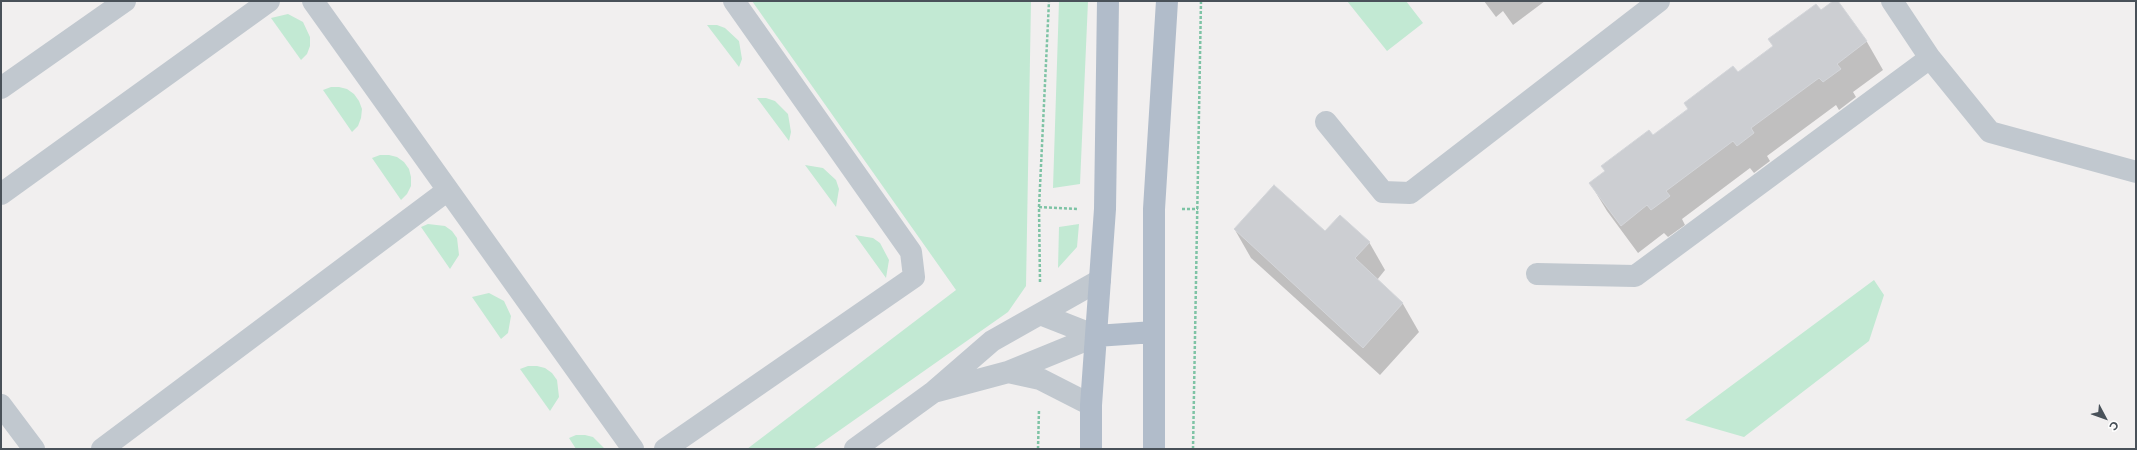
<!DOCTYPE html>
<meta charset="utf-8">
<style>
body{margin:0}
#map{position:relative;width:2137px;height:450px;overflow:hidden;background:#f1efef;font-family:Montserrat,sans-serif}
canvas{display:block}
.frame{position:absolute;inset:0;border:2px solid #495159;pointer-events:none}
.north{position:absolute;left:2085px;top:398px;width:40px;height:40px;-webkit-text-stroke:3px #fff;paint-order:stroke;rotate:131deg;font-size:11px;font-weight:700;line-height:16px;text-align:center;color:#495159}
.north::after{content:'';display:block;margin:auto;width:14px;height:18px;background:#495159;clip-path:polygon(50% 0,100% 100%,50% 72%,0 100%)}
</style>
<div id="map">
<canvas width="2137" height="450"></canvas>
<div class="frame"></div>
<div class="north">С</div>
</div>
<script>
const context = document.querySelector('canvas').getContext('2d');
context.lineJoin = 'round';
function fillPath(path, color) {
  context.fillStyle = color;
  context.fill(path, 'evenodd');
}
function poly(rows) {
  const path = new Path2D();
  for (const r of rows) {
    path.moveTo(r[0], r[1]);
    for (let i = 2; i < r.length; i += 2) path.lineTo(r[i], r[i + 1]);
  }
  return path;
}
function strokePath(path, color, width, dash) {
  context.strokeStyle = color;
  context.lineWidth = width;
  context.lineCap = dash ? 'butt' : 'round';
  context.setLineDash(dash || []);
  context.stroke(path);
}
fillPath(poly([
 [752,1,1031,1,1026,286,1008,312,813,449,747,449,956,290],
 [1059,1,1088,1,1080,184,1053,188],
 [1347,1,1406,1,1423,23,1387,51],
 [288,14,303,22,310,37,310,46,307,54,301,60,271,18],
 [707,25,717,25,725,28,739,41,742,59,739,67],
 [331,87,339,87,347,89,354,94,359,101,362,109,361,118,358,126,352,132,323,90],
 [757,98,766,98,775,101,788,114,791,132,789,141],
 [380,155,389,155,397,157,404,162,409,169,411,177,411,186,407,194,401,200,372,158],
 [805,165,823,168,836,180,839,189,836,207],
 [428,224,445,226,452,231,457,238,459,255,450,269,421,227],
 [1079,224,1077,247,1058,268,1059,227],
 [855,235,873,238,880,243,889,260,886,278],
 [1874,280,1884,295,1869,341,1744,437,1685,420],
 [489,293,504,301,511,316,508,333,501,339,472,297],
 [528,366,537,366,545,368,552,373,557,380,559,397,550,411,520,369],
 [576,435,585,435,593,437,605,449,576,449,569,438]
]), '#c2e9d3');
fillPath(poly([
 [1484,1,1545,1,1513,25,1503,11,1496,17],
 [1835,1,1867,42,1883,70,1853,92,1856,97,1839,110,1836,105,1767,156,1770,161,1754,173,1750,168,1682,219,1685,225,1668,237,1664,233,1638,253,1607,211,1590,183],
 [1235,230,1325,232,1369,242,1385,270,1377,280,1403,304,1419,332,1380,375,1251,258]
]), '#0003');
const building = poly([
 [1833,1,1838,1,1867,41,1837,64,1841,69,1823,82,1819,78,1751,128,1754,133,1737,146,1733,141,1666,191,1670,196,1651,210,1647,205,1621,226,1589,183,1605,171,1601,166,1649,130,1653,135,1688,109,1684,103,1733,66,1738,72,1773,46,1768,39,1816,4,1821,10,1833,1],
 [1274,185,1325,231,1340,215,1370,242,1355,258,1403,303,1363,348,1234,229,1274,185]
]);
fillPath(building, '#ccced2');
strokePath(building, '#d3d5d9', 1);
strokePath(poly([
 [1039,207,1078,209],
 [1182,209,1198,209],
 [1040,282,1039,207,1049,1],
 [1038,449,1039,409],
 [1193,449,1201,1]
]), '#7ec3a5', 2.5, [3, 2]);
strokePath(poly([
 [313,1,633,449],
 [1892,1,1930,58],
 [1,88,125,1],
 [1326,122,1383,192,1410,193,1659,1],
 [1,194,269,1],
 [1537,274,1635,276,1930,58,1990,132,2136,172],
 [1040,314,1096,336],
 [1008,372,1096,336],
 [937,391,1008,372,1040,379,1091,405],
 [1,405,34,449],
 [102,449,448,190],
 [665,449,914,277,911,252,734,1],
 [855,449,932,393,992,341,1100,280]
]), '#c1c8cf', 22);
strokePath(poly([
 [1096,336,1154,332],
 [1091,449,1091,405,1105,209,1108,1],
 [1154,449,1154,209,1167,1]
]), '#b1bcca', 22);
</script>
